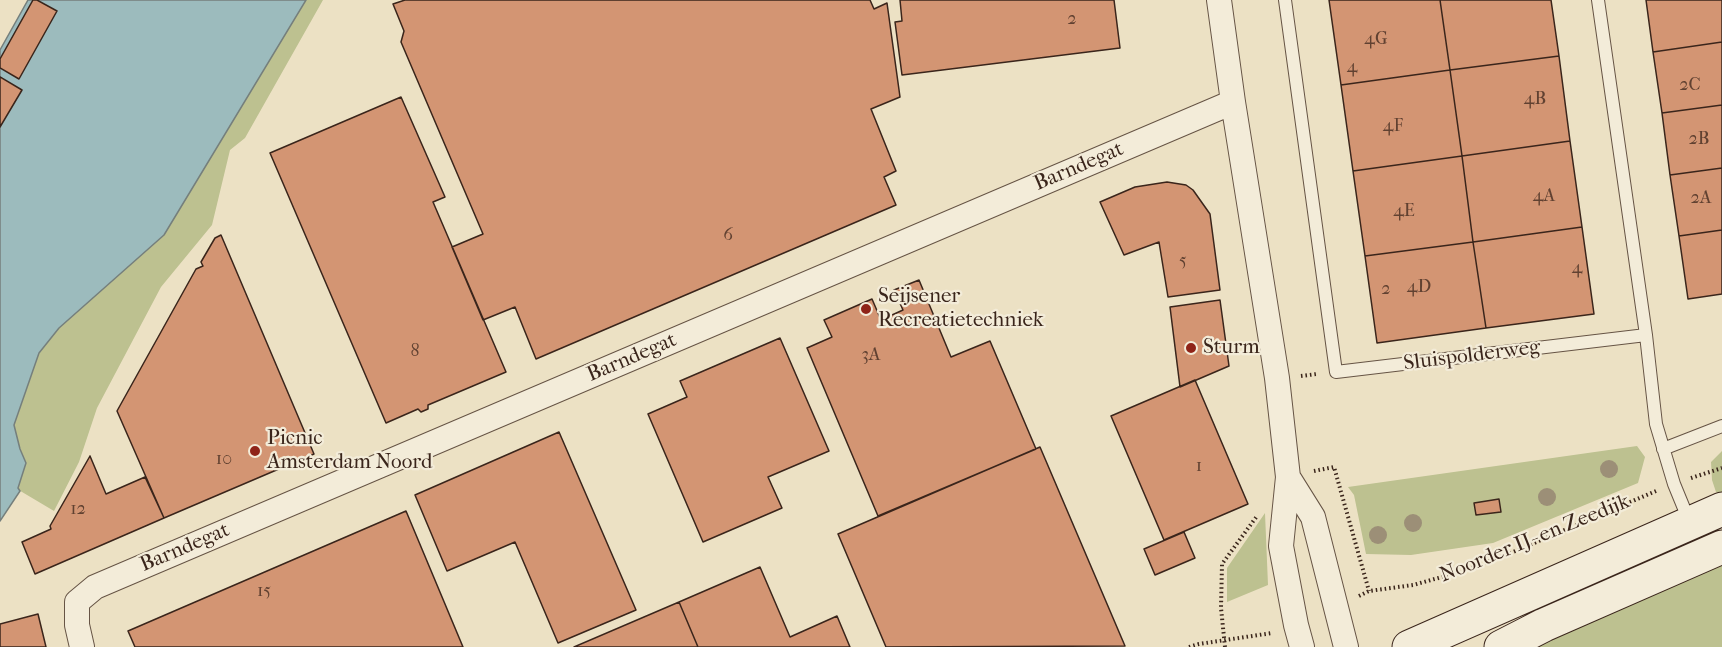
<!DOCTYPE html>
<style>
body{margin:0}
canvas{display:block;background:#ece1c4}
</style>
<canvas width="1722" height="647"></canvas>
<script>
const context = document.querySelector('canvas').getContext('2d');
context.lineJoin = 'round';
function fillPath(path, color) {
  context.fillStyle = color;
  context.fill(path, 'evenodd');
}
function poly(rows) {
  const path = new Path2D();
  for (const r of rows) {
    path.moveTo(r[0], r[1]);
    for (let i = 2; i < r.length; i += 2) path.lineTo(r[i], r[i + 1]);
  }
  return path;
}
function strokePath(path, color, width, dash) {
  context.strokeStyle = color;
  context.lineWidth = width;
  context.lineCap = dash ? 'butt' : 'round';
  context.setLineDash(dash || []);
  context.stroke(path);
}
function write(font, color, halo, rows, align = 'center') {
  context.font = font + ' "IM FELL French Canon",serif';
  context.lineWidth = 4.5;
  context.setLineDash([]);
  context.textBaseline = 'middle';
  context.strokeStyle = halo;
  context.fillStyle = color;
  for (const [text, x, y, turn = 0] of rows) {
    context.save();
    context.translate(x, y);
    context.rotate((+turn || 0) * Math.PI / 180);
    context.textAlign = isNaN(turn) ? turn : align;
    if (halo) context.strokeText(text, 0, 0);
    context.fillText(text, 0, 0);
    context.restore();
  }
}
fillPath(poly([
 [306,0,323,0,245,138,230,150,212,225,161,287,97,408,79,462,54,511,17,489,26,463,20,449,14,425,39,353,59,328,164,235],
 [1637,446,1645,457,1638,483,1493,543,1411,555,1366,554,1354,495,1348,487],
 [1722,451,1722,495,1716,492,1712,480,1711,462],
 [1265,513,1268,585,1227,602,1227,568],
 [1722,556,1722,647,1517,647]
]), '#bdc190');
const water = poly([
 [28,0,306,0,164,235,59,328,39,353,14,425,20,449,26,463,18,488,20,491,0,521,0,50,28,0]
]);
fillPath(water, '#9cbbbd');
strokePath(water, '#757f7c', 1.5);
const building = poly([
 [33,0,37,0,57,11,19,79,0,68,0,59,33,0],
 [405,0,870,0,874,9,887,3,900,97,871,109,896,171,884,177,896,205,536,359,515,307,483,320,452,247,483,234,401,42,404,31,393,4,405,0],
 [900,0,1114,0,1120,48,902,75,895,22,902,21,900,0],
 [1329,0,1440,0,1450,70,1341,85,1329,0],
 [1440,0,1551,0,1559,56,1450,70,1440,0],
 [1646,0,1722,0,1722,42,1653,52,1646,0],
 [1722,42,1722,105,1662,113,1653,52,1722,42],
 [1559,56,1570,141,1462,156,1450,70,1559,56],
 [1450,70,1462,156,1353,171,1341,85,1450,70],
 [0,77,22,90,0,127,0,77],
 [401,97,445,197,433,202,506,372,428,405,428,409,421,412,418,409,386,423,270,153,401,97],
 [1722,105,1722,168,1670,175,1662,113,1722,105],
 [1570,141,1582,227,1473,242,1462,156,1570,141],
 [1462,156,1473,242,1365,256,1353,171,1462,156],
 [1722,168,1722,230,1679,236,1670,175,1722,168],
 [1167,182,1186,185,1193,190,1210,214,1220,290,1168,297,1159,242,1124,255,1100,202,1135,187,1167,182],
 [1582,227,1594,314,1486,328,1473,242,1582,227],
 [1722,230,1722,294,1688,299,1679,236,1722,230],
 [221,235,314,454,164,518,117,411,196,269,203,266,201,262,215,238,221,235],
 [1473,242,1486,328,1377,343,1365,256,1473,242],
 [919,280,951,357,990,341,1036,449,878,516,807,348,832,337,824,320,872,299,881,320,903,310,894,290,919,280],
 [1220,300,1229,366,1180,387,1170,307,1220,300],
 [780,338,829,451,768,477,782,508,703,542,648,414,687,397,680,381,780,338],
 [1195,380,1248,504,1164,540,1111,416,1195,380],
 [559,432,636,610,558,643,515,542,447,571,415,495,559,432],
 [1040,447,1125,646,886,647,838,534,1040,447],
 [90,456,106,494,145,477,164,518,35,574,22,542,51,529,50,526,90,456],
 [1499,499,1501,512,1476,515,1474,503,1499,499],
 [406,511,463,647,135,647,128,631,406,511],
 [1184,532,1195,558,1155,575,1144,549,1184,532],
 [760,567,790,637,837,616,850,647,698,647,679,602,760,567],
 [679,602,698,647,574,647,679,602],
 [38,614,46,647,0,647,0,624,38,614]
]);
fillPath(building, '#d39573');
strokePath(building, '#3a251b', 1.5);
const lane = poly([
 [1285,0,1336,372,1646,335],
 [1598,0,1646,335,1656,424,1674,484,1690,523],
 [1663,449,1722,426]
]);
const street = poly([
 [1219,0,1233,102,1277,378,1288,477,1281,546,1296,625,1302,647],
 [1288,477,1313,517,1346,647],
 [82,647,77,625,77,602,95,587,1233,102]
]);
const secondary = poly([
 [1409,647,1722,509],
 [1501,647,1544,625,1722,547]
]);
strokePath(lane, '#665445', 14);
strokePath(street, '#665445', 26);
strokePath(secondary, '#3a251b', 35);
strokePath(poly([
 [1301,376,1317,374],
 [1314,471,1334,467,1369,591],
 [1691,478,1722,468],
 [1359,596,1369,591,1413,585,1460,572,1506,555,1656,491],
 [1189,647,1199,644,1272,633],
 [1225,647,1221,608,1222,564,1257,516]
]), '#3a251b', 4, [1.5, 3]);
strokePath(lane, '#f3ecd9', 12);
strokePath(street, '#f3ecd9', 24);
strokePath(secondary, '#f3ecd9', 33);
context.fillStyle = '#9c8f77';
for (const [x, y] of [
 [1609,469],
 [1547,497],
 [1413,523],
 [1378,535]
]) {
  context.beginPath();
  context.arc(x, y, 9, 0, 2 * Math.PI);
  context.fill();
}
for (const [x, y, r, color] of [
 [866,309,6,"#8f2418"],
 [1191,348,6,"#8f2418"],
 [255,451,6,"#8f2418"]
]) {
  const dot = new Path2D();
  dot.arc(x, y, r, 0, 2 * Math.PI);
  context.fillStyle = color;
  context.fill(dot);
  strokePath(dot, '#f3ecd9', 2);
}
write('18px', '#604131', null, [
 ["2",1072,20],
 ["4G",1376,40],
 ["4",1352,68],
 ["2C",1690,86],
 ["4B",1535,100],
 ["4F",1393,127],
 ["2B",1699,140],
 ["4A",1544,197],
 ["2A",1701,199],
 ["4E",1404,212],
 ["6",728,236],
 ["5",1183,262],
 ["4",1577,269],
 ["4D",1419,288],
 ["2",1386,290],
 ["8",415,352],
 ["3A",871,356],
 ["10",224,460],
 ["1",1199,467],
 ["12",78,510],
 ["15",264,592]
]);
write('21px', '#3a251b', '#f3ecd9', [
 ["Barndegat",1079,167,-23],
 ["Sluispolderweg",1472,356,-7],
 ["Barndegat",632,358,-23],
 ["Noorder IJ- en Zeedijk",1535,539,-22],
 ["Barndegat",185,548,-23]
]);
write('21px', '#3a251b', '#f3ecd9', [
 ["Seijsener",878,297],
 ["Recreatietechniek",878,321],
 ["Sturm",1203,348],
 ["Picnic",267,439],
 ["Amsterdam Noord",267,463]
], 'left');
</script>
